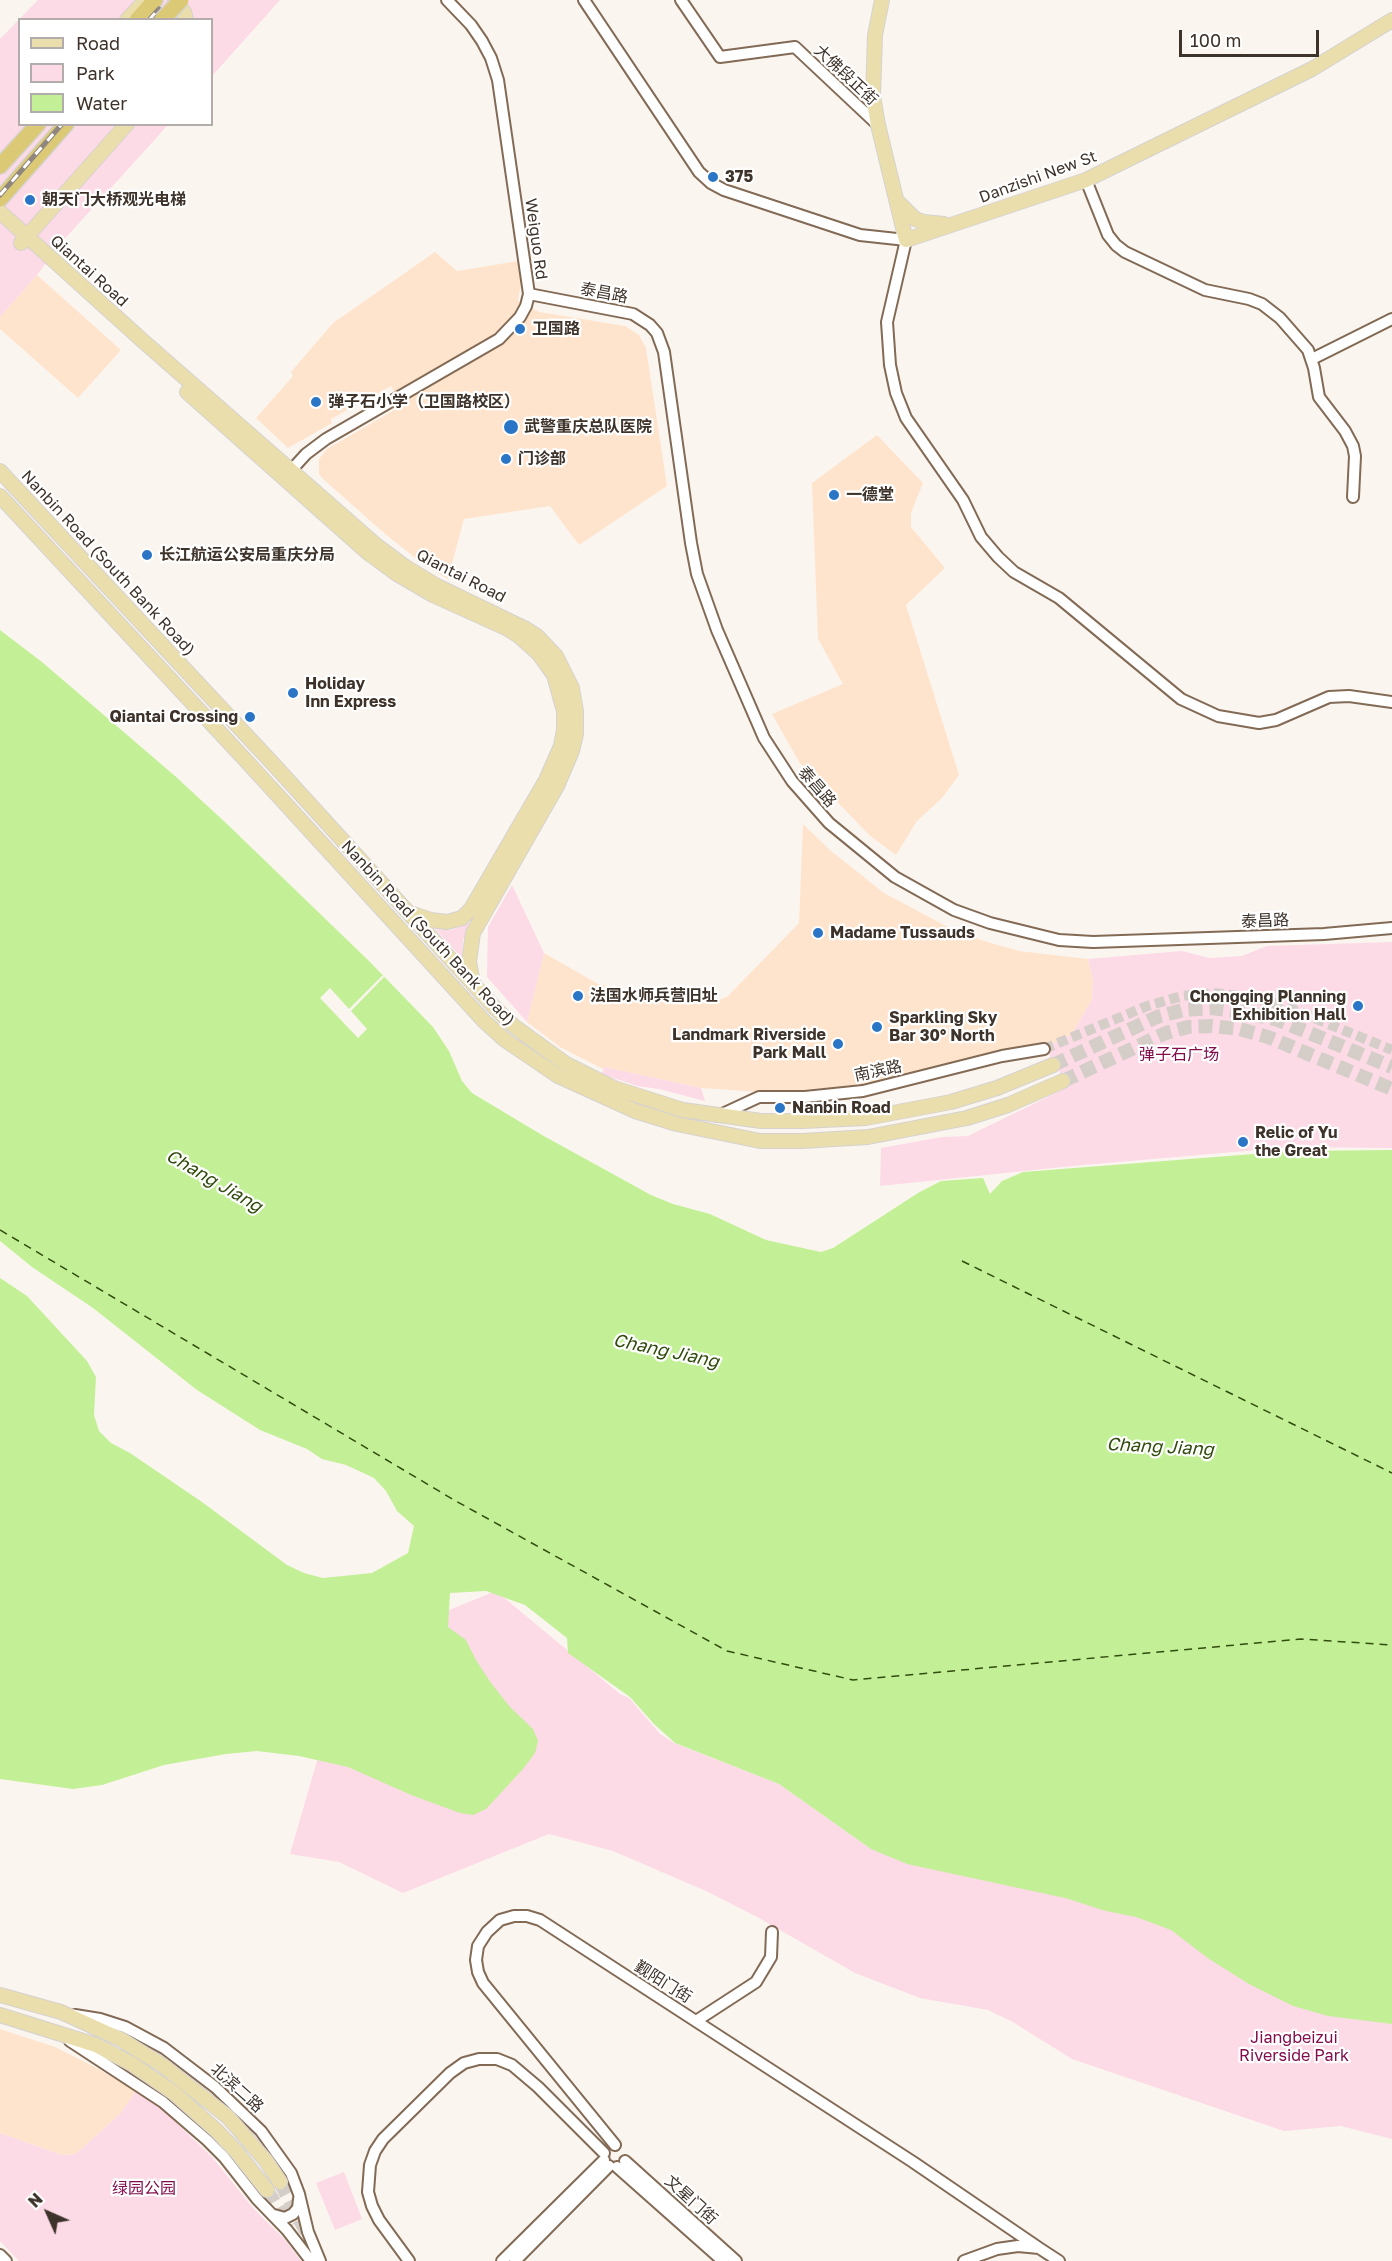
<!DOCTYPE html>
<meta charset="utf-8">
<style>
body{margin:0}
#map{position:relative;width:1392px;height:2261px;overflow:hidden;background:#fbf5f0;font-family:"Golos Text",sans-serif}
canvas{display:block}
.legend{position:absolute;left:18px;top:18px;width:195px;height:108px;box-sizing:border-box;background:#fff;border:2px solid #b2adaa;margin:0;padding:8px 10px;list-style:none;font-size:18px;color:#3e332a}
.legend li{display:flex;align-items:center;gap:12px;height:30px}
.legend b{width:30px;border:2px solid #b2adaa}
.north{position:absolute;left:18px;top:2183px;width:60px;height:60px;-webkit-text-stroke:4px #fff;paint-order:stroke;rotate:315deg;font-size:16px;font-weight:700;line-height:24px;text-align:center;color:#3e332a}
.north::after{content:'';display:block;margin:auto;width:21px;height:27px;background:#3e332a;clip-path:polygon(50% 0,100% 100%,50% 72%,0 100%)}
.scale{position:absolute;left:1179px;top:30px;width:140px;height:27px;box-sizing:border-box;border:3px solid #3e332a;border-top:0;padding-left:8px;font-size:18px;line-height:21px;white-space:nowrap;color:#3e332a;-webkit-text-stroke:4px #fff;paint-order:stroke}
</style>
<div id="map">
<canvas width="1392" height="2261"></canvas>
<ul class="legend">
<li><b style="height:8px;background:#eadfac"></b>Road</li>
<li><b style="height:16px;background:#fcdae6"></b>Park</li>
<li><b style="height:16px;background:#c3f096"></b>Water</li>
</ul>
<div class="north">N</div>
<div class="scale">100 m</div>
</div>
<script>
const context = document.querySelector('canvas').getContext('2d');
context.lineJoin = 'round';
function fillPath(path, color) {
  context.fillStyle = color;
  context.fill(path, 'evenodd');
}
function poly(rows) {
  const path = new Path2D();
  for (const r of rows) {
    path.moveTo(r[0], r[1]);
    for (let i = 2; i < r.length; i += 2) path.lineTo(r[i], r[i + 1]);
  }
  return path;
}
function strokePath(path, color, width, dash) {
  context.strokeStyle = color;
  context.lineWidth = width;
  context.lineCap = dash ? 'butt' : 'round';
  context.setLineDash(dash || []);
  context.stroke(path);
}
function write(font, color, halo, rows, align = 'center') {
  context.font = font + ' "Golos Text","Noto Sans SC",sans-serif';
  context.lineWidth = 4.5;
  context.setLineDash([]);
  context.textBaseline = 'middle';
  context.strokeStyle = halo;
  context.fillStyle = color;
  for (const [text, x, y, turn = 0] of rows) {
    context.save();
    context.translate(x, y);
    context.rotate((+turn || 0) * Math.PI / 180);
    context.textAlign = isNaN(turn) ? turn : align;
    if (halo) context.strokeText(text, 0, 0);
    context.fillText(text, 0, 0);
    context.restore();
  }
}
fillPath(poly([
 [435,252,457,271,518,261,521,282,518,301,539,312,625,326,639,335,646,348,667,486,579,545,550,506,464,519,448,579,424,565,384,533,322,478,319,474,319,459,327,449,401,406,391,386,331,419,332,423,288,448,256,418,293,376,291,372,333,323],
 [37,275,121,350,78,398,0,329,0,317],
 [877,435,923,483,911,513,911,527,945,568,906,605,959,775,942,798,917,821,896,855,869,835,799,762,772,714,843,684,818,639,812,483],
 [803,824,830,850,884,893,946,926,984,941,1019,951,1088,959,1093,980,1092,1000,1071,1035,1045,1047,861,1085,801,1093,760,1092,701,1088,604,1067,603,1069,560,1047,527,1022,544,953,598,984,693,1003,710,1003,727,997,799,923],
 [0,2029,55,2047,93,2066,136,2091,121,2113,76,2154,62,2155,0,2133]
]), '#ffe4cd');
fillPath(poly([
 [38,0,280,0,212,76,212,20,20,20,20,124,168,125,60,244,37,275,0,317,0,39],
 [512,885,544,953,527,1022,487,977,488,927],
 [470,923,471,925,463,940,462,958,435,929,451,930],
 [1392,942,1392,1148,1292,1147,1072,1166,880,1186,881,1148,942,1137,968,1136,1068,1087,1045,1047,1071,1035,1092,1000,1093,980,1088,959,1182,951,1209,958,1242,956,1267,946],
 [604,1067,701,1088,705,1101,659,1089,637,1086,602,1074],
 [496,1591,620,1694,629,1698,660,1734,674,1743,779,1784,871,1849,905,1847,1024,1872,1392,2002,1392,2139,1341,2126,1284,2131,1072,2059,1011,2021,988,2010,920,1998,855,1973,759,1918,706,1891,613,1851,549,1834,403,1893,339,1862,290,1854,321,1747,434,1616],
 [136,2091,164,2111,212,2157,253,2208,286,2241,301,2261,19,2261,0,2241,0,2133,62,2155,76,2154,121,2113],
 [344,2172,362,2219,335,2230,316,2183]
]), '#fcdae6');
fillPath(poly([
 [0,630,42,662,175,776,227,824,369,961,433,1027,449,1051,462,1081,472,1093,542,1135,651,1195,673,1204,710,1214,766,1240,821,1252,833,1248,918,1193,941,1181,983,1178,990,1194,1002,1181,1023,1172,1292,1151,1392,1150,1392,2024,1328,2016,1293,2006,1249,1984,1209,1959,1171,1930,1136,1917,1106,1911,1065,1898,907,1864,871,1849,779,1784,675,1743,654,1724,630,1697,568,1653,567,1638,525,1605,486,1591,450,1593,448,1627,466,1640,476,1660,491,1683,510,1707,533,1729,538,1741,535,1753,523,1769,486,1809,473,1815,460,1813,411,1795,348,1767,299,1756,257,1751,226,1754,164,1765,102,1785,73,1789,0,1779,0,1278,27,1296,87,1361,96,1377,94,1415,99,1431,111,1443,130,1453,202,1502,287,1565,304,1573,323,1578,372,1573,408,1553,414,1526,397,1511,386,1491,374,1478,346,1465,322,1459,307,1449,260,1430,197,1390,93,1308,32,1267,0,1241]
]), '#c3f096');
fillPath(poly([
 [383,975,384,977,351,1011,367,1029,358,1038,320,998,330,988,349,1009]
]), '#fbf5f0');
strokePath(poly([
 [0,1230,454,1500,727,1651,853,1680,1301,1639,1392,1645],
 [962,1261,1392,1473]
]), '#314c0d', 1.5, [8, 6]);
strokePath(poly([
 [1044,1049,1147,1006,1182,996,1213,993,1250,997,1285,1006,1392,1050]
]), '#d5cec8', 10, [10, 5]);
strokePath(poly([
 [1053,1065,1157,1017,1183,1010,1212,1008,1243,1012,1278,1020,1392,1067],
 [1063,1081,1166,1033,1188,1027,1212,1026,1239,1029,1268,1037,1392,1089],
 [280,2182,308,2235],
 [267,2190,289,2227]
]), '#d5cec8', 14, [14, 7]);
const minor = poly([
 [584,0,699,172,711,183,724,190,860,235,906,240,887,322,890,365,896,393,906,418,963,500,981,537,998,557,1014,572,1059,598,1181,699,1218,716,1259,723,1276,720,1329,697,1349,696,1392,702],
 [681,0,720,57,795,47,878,125],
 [1086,180,1108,235,1116,245,1125,252,1205,290,1249,299,1262,304,1280,318,1308,350,1314,368,1319,397,1345,431,1353,446,1355,456,1353,497],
 [529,294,633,314,650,325,657,333,664,352,691,543,697,574,717,630,764,738,792,781,829,823,895,877,954,910,990,923,1059,940,1093,942,1324,934,1392,928],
 [1312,359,1392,319],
 [286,476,306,454,326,439,499,339,520,317,526,306,529,294,498,80,491,58,482,41,471,25,447,0],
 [718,1116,759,1097,805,1097,863,1091,1002,1056,1044,1049],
 [75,2015,100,2019,125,2027,164,2048,215,2087,261,2131,291,2173,299,2194,308,2232,320,2261],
 [696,2021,756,1982,771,1957,772,1932],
 [70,2041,163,2102,207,2140,224,2157,257,2199,287,2230,311,2261],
 [615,2145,483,1983,478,1972,476,1960,478,1946,487,1932,500,1920,514,1916,527,1916,540,1920,913,2162,1039,2248],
 [625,2161,736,2261],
 [617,2167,723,2261],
 [274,2215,285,2218,293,2214,298,2208,299,2199],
 [0,2255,6,2261],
 [409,2261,379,2220,372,2206,368,2192,370,2165,375,2151,383,2139,450,2073,464,2063,479,2059,497,2059,512,2065,538,2087,604,2153],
 [502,2261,604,2160],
 [515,2261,609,2166],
 [964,2261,997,2249,1018,2246,1039,2248,1059,2261]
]);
const major = poly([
 [175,0,184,12,186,20],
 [882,0,875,35,873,96,878,125,906,240,1086,180,1312,69,1392,20],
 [127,20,144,2],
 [899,203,915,219,924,222,944,224],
 [0,212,143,341,376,545,404,566,437,586,526,629,537,636,556,656,572,688,576,711,576,734,572,751,557,786,473,933,469,962,473,982],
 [21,243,127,124],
 [187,392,367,552,397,574,433,595,506,628,519,636,539,654,554,675,564,711,564,730,561,746,546,780,471,909,462,918,447,922,431,920,413,914],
 [0,471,276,767,495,1008,515,1027,566,1064,614,1088,683,1110,761,1121,802,1121,866,1118,951,1102,997,1088,1053,1065],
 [0,496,250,765,484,1021,505,1040,558,1076,635,1111,677,1124,760,1141,802,1141,868,1137,967,1118,1008,1105,1063,1081],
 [0,1995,61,2012,120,2039,162,2065,228,2117,266,2161,280,2182],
 [0,2015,96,2045,132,2064,174,2093,216,2130,236,2151,267,2190]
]);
const highway = poly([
 [137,20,155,0],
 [0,166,38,124],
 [0,199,66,124]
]);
strokePath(minor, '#826a55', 14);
strokePath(major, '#d5d2d0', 16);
strokePath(highway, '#d5d2d0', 18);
strokePath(minor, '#fff', 10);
strokePath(major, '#eadfac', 14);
strokePath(highway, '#dcc975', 15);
const rail = poly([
 [149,20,159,9],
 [0,195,62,124]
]);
strokePath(rail, '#8f867f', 5);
strokePath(rail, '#fff', 3, [9]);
const highwayBridge = poly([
 [162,20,181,0]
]);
strokePath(highwayBridge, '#d5d2d0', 18, []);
strokePath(highwayBridge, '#dcc975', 15);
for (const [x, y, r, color] of [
 [713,177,6,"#2b75c6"],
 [30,200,6,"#2b75c6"],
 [520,329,6,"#2b75c6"],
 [316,402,6,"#2b75c6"],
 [511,427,8,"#2b75c6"],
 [506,459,6,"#2b75c6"],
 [834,495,6,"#2b75c6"],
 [147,555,6,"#2b75c6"],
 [293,693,6,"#2b75c6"],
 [250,717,6,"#2b75c6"],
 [818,933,6,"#2b75c6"],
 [578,996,6,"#2b75c6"],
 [1358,1006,6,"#2b75c6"],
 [877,1027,6,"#2b75c6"],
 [838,1044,6,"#2b75c6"],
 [780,1108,6,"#2b75c6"],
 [1243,1142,6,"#2b75c6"]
]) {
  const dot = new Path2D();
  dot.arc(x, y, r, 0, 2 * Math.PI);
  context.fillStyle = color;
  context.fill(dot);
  strokePath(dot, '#fff', 2);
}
write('16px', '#3e332a', '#fff', [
 ["大佛段正街",846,75,43],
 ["Danzishi New St",1038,177,-20],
 ["Weiguo Rd",536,239,82],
 ["Qiantai Road",89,271,42],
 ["泰昌路",604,293,11],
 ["Nanbin Road (South Bank Road)",108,563,47],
 ["Qiantai Road",461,576,27],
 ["泰昌路",817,787,49],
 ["泰昌路",1265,921,-2],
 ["Nanbin Road (South Bank Road)",428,933,47],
 ["南滨路",878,1071,-12],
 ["觐阳门街",663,1982,32],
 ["北滨二路",237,2088,42],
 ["文星门街",691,2200,42]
]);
write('bold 16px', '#3e332a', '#fff', [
 ["375",725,177],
 ["朝天门大桥观光电梯",42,200],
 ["卫国路",532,329],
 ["弹子石小学（卫国路校区）",328,402],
 ["武警重庆总队医院",524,427],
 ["门诊部",518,459],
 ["一德堂",846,495],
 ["长江航运公安局重庆分局",159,555],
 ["Holiday",305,684],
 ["Inn Express",305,702],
 ["Qiantai Crossing",238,717,"right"],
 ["Madame Tussauds",830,933],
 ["法国水师兵营旧址",590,996],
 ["Chongqing Planning",1346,997,"right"],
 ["Exhibition Hall",1346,1015,"right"],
 ["Sparkling Sky",889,1018],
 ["Bar 30° North",889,1036],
 ["Landmark Riverside",826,1035,"right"],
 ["Park Mall",826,1053,"right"],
 ["Nanbin Road",792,1108],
 ["Relic of Yu",1255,1133],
 ["the Great",1255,1151]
], 'left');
write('16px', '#820d4c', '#fff', [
 ["弹子石广场",1179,1055],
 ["Jiangbeizui",1294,2038],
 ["Riverside Park",1294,2056],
 ["绿园公园",144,2189]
]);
write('italic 18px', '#314c0d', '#fff', [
 ["Chang Jiang",214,1181,30],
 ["Chang Jiang",666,1351,12],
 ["Chang Jiang",1160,1447,3]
]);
</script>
